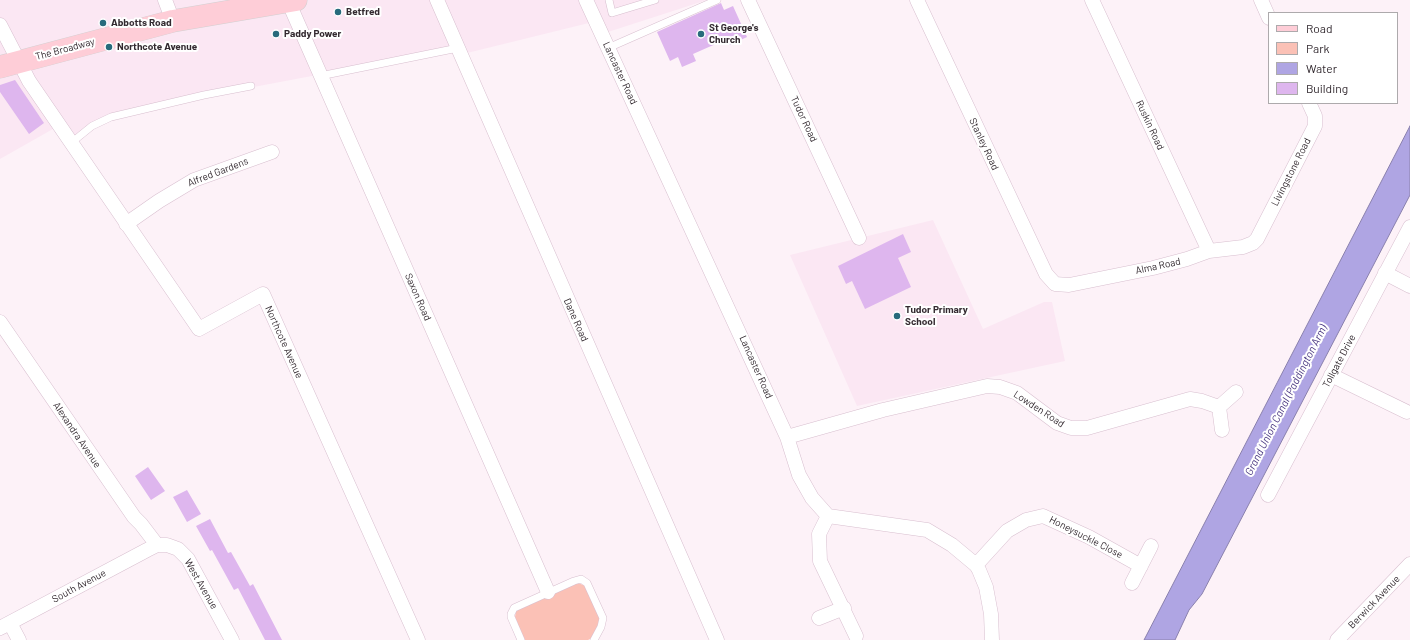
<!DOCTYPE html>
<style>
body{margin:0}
#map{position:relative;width:1410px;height:640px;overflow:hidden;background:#fdf2f8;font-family:Barlow,sans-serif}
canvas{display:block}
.legend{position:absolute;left:1268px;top:12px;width:130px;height:92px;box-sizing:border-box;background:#fff;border:1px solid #adaaac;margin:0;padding:5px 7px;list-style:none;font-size:12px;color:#332a30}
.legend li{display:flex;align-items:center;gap:8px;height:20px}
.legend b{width:20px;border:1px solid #adaaac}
</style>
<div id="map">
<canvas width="1410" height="640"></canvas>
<ul class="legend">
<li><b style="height:5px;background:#fecdd7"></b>Road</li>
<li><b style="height:11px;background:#fbc1b6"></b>Park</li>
<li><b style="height:11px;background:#afa5e3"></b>Water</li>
<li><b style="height:11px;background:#deb6ee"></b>Building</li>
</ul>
</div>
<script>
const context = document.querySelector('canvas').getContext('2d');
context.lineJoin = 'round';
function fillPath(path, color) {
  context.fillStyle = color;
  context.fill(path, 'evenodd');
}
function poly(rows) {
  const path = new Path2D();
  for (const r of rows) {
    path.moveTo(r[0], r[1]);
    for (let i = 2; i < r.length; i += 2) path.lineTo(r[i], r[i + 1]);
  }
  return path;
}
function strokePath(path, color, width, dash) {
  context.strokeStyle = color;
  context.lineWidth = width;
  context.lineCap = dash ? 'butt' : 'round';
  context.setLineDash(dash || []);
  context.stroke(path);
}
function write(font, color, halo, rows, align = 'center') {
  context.font = font + ' Barlow,sans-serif';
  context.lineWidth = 4;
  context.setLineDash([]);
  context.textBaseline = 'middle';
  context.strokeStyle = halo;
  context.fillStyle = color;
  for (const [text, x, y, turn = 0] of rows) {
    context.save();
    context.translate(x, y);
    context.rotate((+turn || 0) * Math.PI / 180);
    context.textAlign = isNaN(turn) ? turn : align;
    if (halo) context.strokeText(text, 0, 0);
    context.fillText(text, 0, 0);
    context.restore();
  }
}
fillPath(poly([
 [0,0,707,0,608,32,597,21,459,55,455,49,190,99,100,122,73,141,60,125,0,159],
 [933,220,983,329,1044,302,1052,302,1065,361,857,406,790,255]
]), '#fbe7f3');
fillPath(poly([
 [578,583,586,586,600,620,592,638,588,640,524,640,515,617,516,611]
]), '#fbc1b6');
const water = poly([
 [1410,126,1410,195,1202,594,1189,610,1175,640,1144,640,1410,126]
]);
fillPath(water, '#afa5e3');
strokePath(water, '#8a80ad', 1);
fillPath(poly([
 [721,3,724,10,733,6,747,37,730,45,727,39,693,54,696,61,682,67,678,57,670,61,657,32],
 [15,80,44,123,29,134,0,92,0,85],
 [903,234,911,252,898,258,911,287,865,309,852,281,846,284,838,266],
 [148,467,165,491,151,500,135,476],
 [187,490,201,514,187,522,173,497],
 [210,519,228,553,231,552,250,586,253,584,282,640,265,640,238,588,234,590,212,550,210,551,196,526]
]), '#deb6ee');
const service = poly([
 [609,0,612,13,655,0],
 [608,48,717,0],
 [320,76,458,48],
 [71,143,92,126,111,117,204,95,251,86],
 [521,640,511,617,511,614,514,608,574,581,581,579,587,583,603,618,601,627,594,640]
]);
const minor = poly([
 [165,0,173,21],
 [437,0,717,640],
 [586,0,787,437,799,475,812,498,828,516,927,530,952,545,976,565,979,570,986,587,991,614,992,640],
 [748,0,859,238],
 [917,0,1046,274,1055,284,1069,285,1153,268,1187,259,1209,251,1243,247,1253,243,1257,239,1315,126,1315,116,1309,103],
 [1092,0,1209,251],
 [1261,0,1269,18],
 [288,1,548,592],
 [0,25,29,81,199,329,263,294,418,640],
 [126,224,159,201,194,180,272,152],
 [1385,273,1410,286],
 [0,322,134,517,141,524,157,545],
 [1331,375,1407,412],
 [1219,407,1236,392],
 [787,437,883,410,987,386,1000,387,1017,393,1057,423,1071,428,1087,428,1190,399,1202,401,1219,407,1222,430],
 [1268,495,1410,227],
 [828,516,819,534,820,561,856,636],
 [976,565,1007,531,1026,520,1043,516,1089,537,1141,566],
 [1132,583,1151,546],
 [819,618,844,608],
 [10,623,19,640],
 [0,628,147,550,157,545,167,545,178,549,188,559,232,640],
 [1337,640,1410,564]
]);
const primary = poly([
 [0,67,173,21,296,0]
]);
strokePath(service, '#d8bfcf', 8);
strokePath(minor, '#d8bfcf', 15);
strokePath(primary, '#d2d0d1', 23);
strokePath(service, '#fff', 7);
strokePath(minor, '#fff', 14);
strokePath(primary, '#fecdd7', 22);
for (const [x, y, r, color] of [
 [338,12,4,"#276b7c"],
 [103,23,4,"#276b7c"],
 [276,34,4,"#276b7c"],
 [701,34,4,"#276b7c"],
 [109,47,4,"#276b7c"],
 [897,316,4,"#276b7c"]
]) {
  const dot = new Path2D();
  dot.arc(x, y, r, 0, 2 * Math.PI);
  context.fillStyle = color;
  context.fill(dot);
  strokePath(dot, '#fff', 1.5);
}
write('bold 10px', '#332a30', '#fff', [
 ["Betfred",346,12],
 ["Abbotts Road",111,23],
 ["St George's",709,28],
 ["Church",709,40],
 ["Paddy Power",284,34],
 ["Northcote Avenue",117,47],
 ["Tudor Primary",905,310],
 ["School",905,322]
], 'left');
write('10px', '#332a30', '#fff', [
 ["The Broadway",65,49,-15],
 ["Lancaster Road",620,73,65],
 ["Tudor Road",804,119,65],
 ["Ruskin Road",1150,125,65],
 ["Stanley Road",984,144,65],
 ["Alfred Gardens",218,172,-21],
 ["Livingstone Road",1291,172,-63],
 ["Alma Road",1158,266,-12],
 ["Saxon Road",418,297,66],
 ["Dane Road",576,320,66],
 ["Northcote Avenue",284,342,66],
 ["Tollgate Drive",1339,361,-62],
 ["Lancaster Road",756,367,66],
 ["Lowden Road",1039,409,33],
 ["Alexandra Avenue",77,435,56],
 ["Honeysuckle Close",1086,537,27],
 ["West Avenue",201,584,60],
 ["South Avenue",79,586,-28],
 ["Berwick Avenue",1374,602,-46]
]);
write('italic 11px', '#4b3982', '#fff', [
 ["Grand Union Canal (Paddington Arm)",1286,400,-63]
]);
</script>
